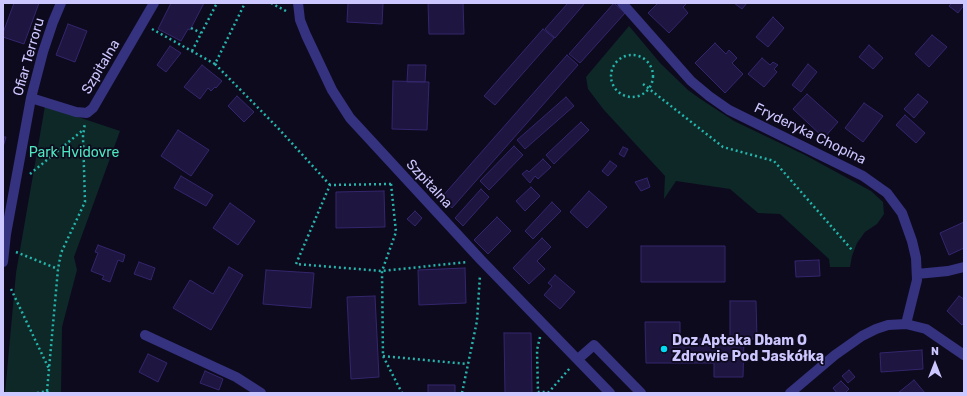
<!DOCTYPE html>
<meta charset="utf-8">
<style>
body{margin:0}
#map{position:relative;width:967px;height:396px;overflow:hidden;background:#0e0a1e;font-family:Rubik,sans-serif}
canvas{display:block}
.frame{position:absolute;inset:0;border:4px solid #cdc7ff;pointer-events:none}
.north{position:absolute;left:915px;top:344px;width:40px;height:40px;-webkit-text-stroke:3px #0e0a1e;paint-order:stroke;rotate:0deg;font-size:11px;font-weight:700;line-height:16px;text-align:center;color:#cdc7ff}
.north::after{content:'';display:block;margin:auto;width:14px;height:18px;background:#cdc7ff;clip-path:polygon(50% 0,100% 100%,50% 72%,0 100%)}
</style>
<div id="map">
<canvas width="967" height="396"></canvas>
<div class="frame"></div>
<div class="north">N</div>
</div>
<script>
const context = document.querySelector('canvas').getContext('2d');
context.lineJoin = 'round';
function fillPath(path, color) {
  context.fillStyle = color;
  context.fill(path, 'evenodd');
}
function poly(rows) {
  const path = new Path2D();
  for (const r of rows) {
    if (r.length === 3) {
      path.moveTo(r[0] + r[2], r[1]);
      path.arc(r[0], r[1], r[2], 0, 2 * Math.PI);
      continue;
    }
    path.moveTo(r[0], r[1]);
    for (let i = 2; i < r.length; i += 2) path.lineTo(r[i], r[i + 1]);
  }
  return path;
}
function strokePath(path, color, width, dash) {
  context.strokeStyle = color;
  context.lineWidth = width;
  context.lineCap = dash ? 'butt' : 'round';
  context.setLineDash(dash || []);
  context.stroke(path);
}
function write(font, color, halo, rows, align = 'center') {
  context.font = font + ' Rubik,sans-serif';
  context.lineWidth = 3.5;
  context.setLineDash([]);
  context.textBaseline = 'middle';
  context.strokeStyle = halo;
  context.fillStyle = color;
  for (const [text, x, y, turn = 0] of rows) {
    context.save();
    context.translate(x, y);
    context.rotate((+turn || 0) * Math.PI / 180);
    context.textAlign = isNaN(turn) ? turn : align;
    if (halo) context.strokeText(text, 0, 0);
    context.fillText(text, 0, 0);
    context.restore();
  }
}
fillPath(poly([
 [629,26,661,64,688,90,699,98,734,121,805,155,871,191,883,202,884,214,877,224,865,232,857,243,852,256,850,267,830,267,829,259,780,214,758,213,730,189,676,181,664,199,665,176,604,110,588,89,586,77],
 [45,106,120,131,74,257,77,270,62,327,61,393,5,393,16,273]
]), '#0d2827');
const building = poly([
 [14,3,39,3,24,44,3,37,3,33,14,3],
 [171,3,204,3,190,30,188,29,181,41,158,29,171,3],
 [348,3,383,3,382,24,347,22,348,3],
 [428,3,463,3,464,34,429,34,428,3],
 [568,3,585,3,555,38,545,29,568,3],
 [614,3,625,13,580,63,569,54,614,3],
 [658,3,687,3,683,7,688,13,669,33,648,13,658,3],
 [734,3,747,3,742,9,734,3],
 [952,3,964,3,964,5,958,13,949,6,952,3],
 [773,17,784,28,768,47,756,37,773,17],
 [68,24,87,31,75,62,56,55,68,24],
 [543,29,554,38,495,105,484,96,543,29],
 [932,35,947,47,929,67,915,54,932,35],
 [715,43,726,54,729,50,737,58,732,63,743,74,725,93,695,63,715,43],
 [869,45,883,58,873,69,859,57,869,45],
 [170,46,181,53,166,72,157,65,170,46],
 [567,55,578,65,452,208,441,198,567,55],
 [762,58,770,65,773,62,778,65,774,69,777,72,764,87,748,74,762,58],
 [808,64,817,72,801,92,792,85,808,64],
 [202,65,222,81,216,88,215,87,211,91,208,88,200,99,184,87,202,65],
 [408,65,426,65,425,82,407,82,408,65],
 [393,81,429,82,427,130,392,129,393,81],
 [807,94,838,122,824,138,793,109,807,94],
 [918,94,928,102,914,118,904,109,918,94],
 [237,96,254,112,244,122,228,106,237,96],
 [566,97,574,106,525,149,517,140,566,97],
 [864,103,883,116,863,142,845,128,864,103],
 [905,115,925,133,916,143,896,125,905,115],
 [581,122,589,130,554,164,546,155,581,122],
 [178,130,209,150,191,176,161,156,178,130],
 [3,137,6,137,3,147,3,137],
 [514,146,523,155,489,190,480,181,514,146],
 [623,147,628,149,624,157,619,154,623,147],
 [543,159,551,167,538,179,535,176,530,183,522,174,527,170,529,172,543,159],
 [610,161,617,166,608,176,602,171,610,161],
 [181,176,213,195,206,206,174,188,181,176],
 [647,178,650,187,641,191,635,182,647,178],
 [531,187,540,196,525,211,516,201,531,187],
 [481,189,489,197,463,226,455,218,481,189],
 [384,191,385,227,336,228,336,192,384,191],
 [589,191,607,207,587,228,570,212,589,191],
 [552,202,561,211,533,239,525,231,552,202],
 [230,203,255,221,238,245,213,228,230,203],
 [415,211,422,218,415,226,407,219,415,211],
 [497,217,511,231,488,254,474,240,497,217],
 [964,222,964,248,949,255,940,233,964,222],
 [542,238,551,247,537,261,545,269,529,284,513,268,542,238],
 [98,245,125,255,123,262,118,260,110,282,102,279,104,276,91,271,98,253,95,252,98,245],
 [641,246,725,246,725,282,641,282,641,246],
 [819,260,820,276,796,277,795,261,819,260],
 [139,262,155,268,151,280,134,274,139,262],
 [229,267,243,275,211,330,173,308,190,280,213,294,229,267],
 [465,268,466,303,419,305,418,270,465,268],
 [266,270,314,273,311,308,263,304,266,270],
 [555,275,575,292,560,309,544,295,552,286,548,283,555,275],
 [375,296,379,377,351,379,347,297,375,296],
 [959,296,964,299,964,322,962,325,947,311,959,296],
 [730,301,756,301,757,339,744,339,743,377,714,377,714,363,646,363,645,322,680,322,680,334,676,334,676,339,730,339,730,301],
 [504,333,531,333,532,393,505,393,504,333],
 [922,350,923,369,881,372,880,353,922,350],
 [148,354,167,363,158,382,139,372,148,354],
 [849,370,855,377,848,383,842,376,849,370],
 [205,371,223,379,219,390,200,383,205,371],
 [914,380,925,393,898,393,914,380],
 [841,381,849,389,845,393,837,393,833,388,841,381],
 [428,385,455,385,455,393,428,393,428,385]
]);
fillPath(building, '#1e1540');
strokePath(building, '#34266d', 1);
strokePath(poly([
 [271,3,286,11],
 [191,28,201,33],
 [152,29,215,64,245,3],
 [192,51,217,3],
 [632,76,21],
 [215,64,278,128,330,185],
 [643,84,723,147,774,161,852,250],
 [30,174,83,130],
 [391,184,330,185,296,264,382,271,467,262],
 [391,184,396,232,382,271,383,356,402,393],
 [16,252,58,269],
 [11,289,49,369],
 [540,337,537,350,538,392,548,392],
 [383,356,467,364],
 [47,391,58,269,61,253,85,202,83,136,85,123],
 [37,393,47,391,48,393],
 [462,393,477,321,480,275],
 [548,393,570,368]
]), '#25b5ac', 2.5, [2, 3]);
strokePath(poly([
 [298,3,300,20,306,35,332,90,350,118,481,260,610,393],
 [622,3,691,81,709,96,729,110,863,176,887,193,902,213,912,241,916,258,917,280,906,324],
 [31,98,76,112,87,113,93,108,154,3],
 [3,262,6,234,31,98,43,52,53,22,61,3],
 [917,274,948,271,964,267],
 [145,335,236,377,261,393],
 [578,359,594,345,641,393],
 [790,393,835,355,862,336,876,329,888,325,906,324,926,329,964,355]
]), '#353280', 10);
for (const [x, y, r, color] of [
 [664,349,4,"#00daf2"]
]) {
  const dot = new Path2D();
  dot.arc(x, y, r, 0, 2 * Math.PI);
  context.fillStyle = color;
  context.fill(dot);
  strokePath(dot, '#0e0a1e', 1.5);
}
write('14px', '#cdc7ff', '#0e0a1e', [
 ["Ofiar Terroru",29,57,-74],
 ["Szpitalna",101,67,-59],
 ["Fryderyka Chopina",810,134,26],
 ["Szpitalna",429,184,47]
]);
write('14px', '#4ce6bf', '#0e0a1e', [
 ["Park Hvidovre",74,153]
]);
write('bold 14px', '#cdc7ff', '#0e0a1e', [
 ["Doz Apteka Dbam O",672,341],
 ["Zdrowie Pod Jaskółką",672,357]
], 'left');
</script>
